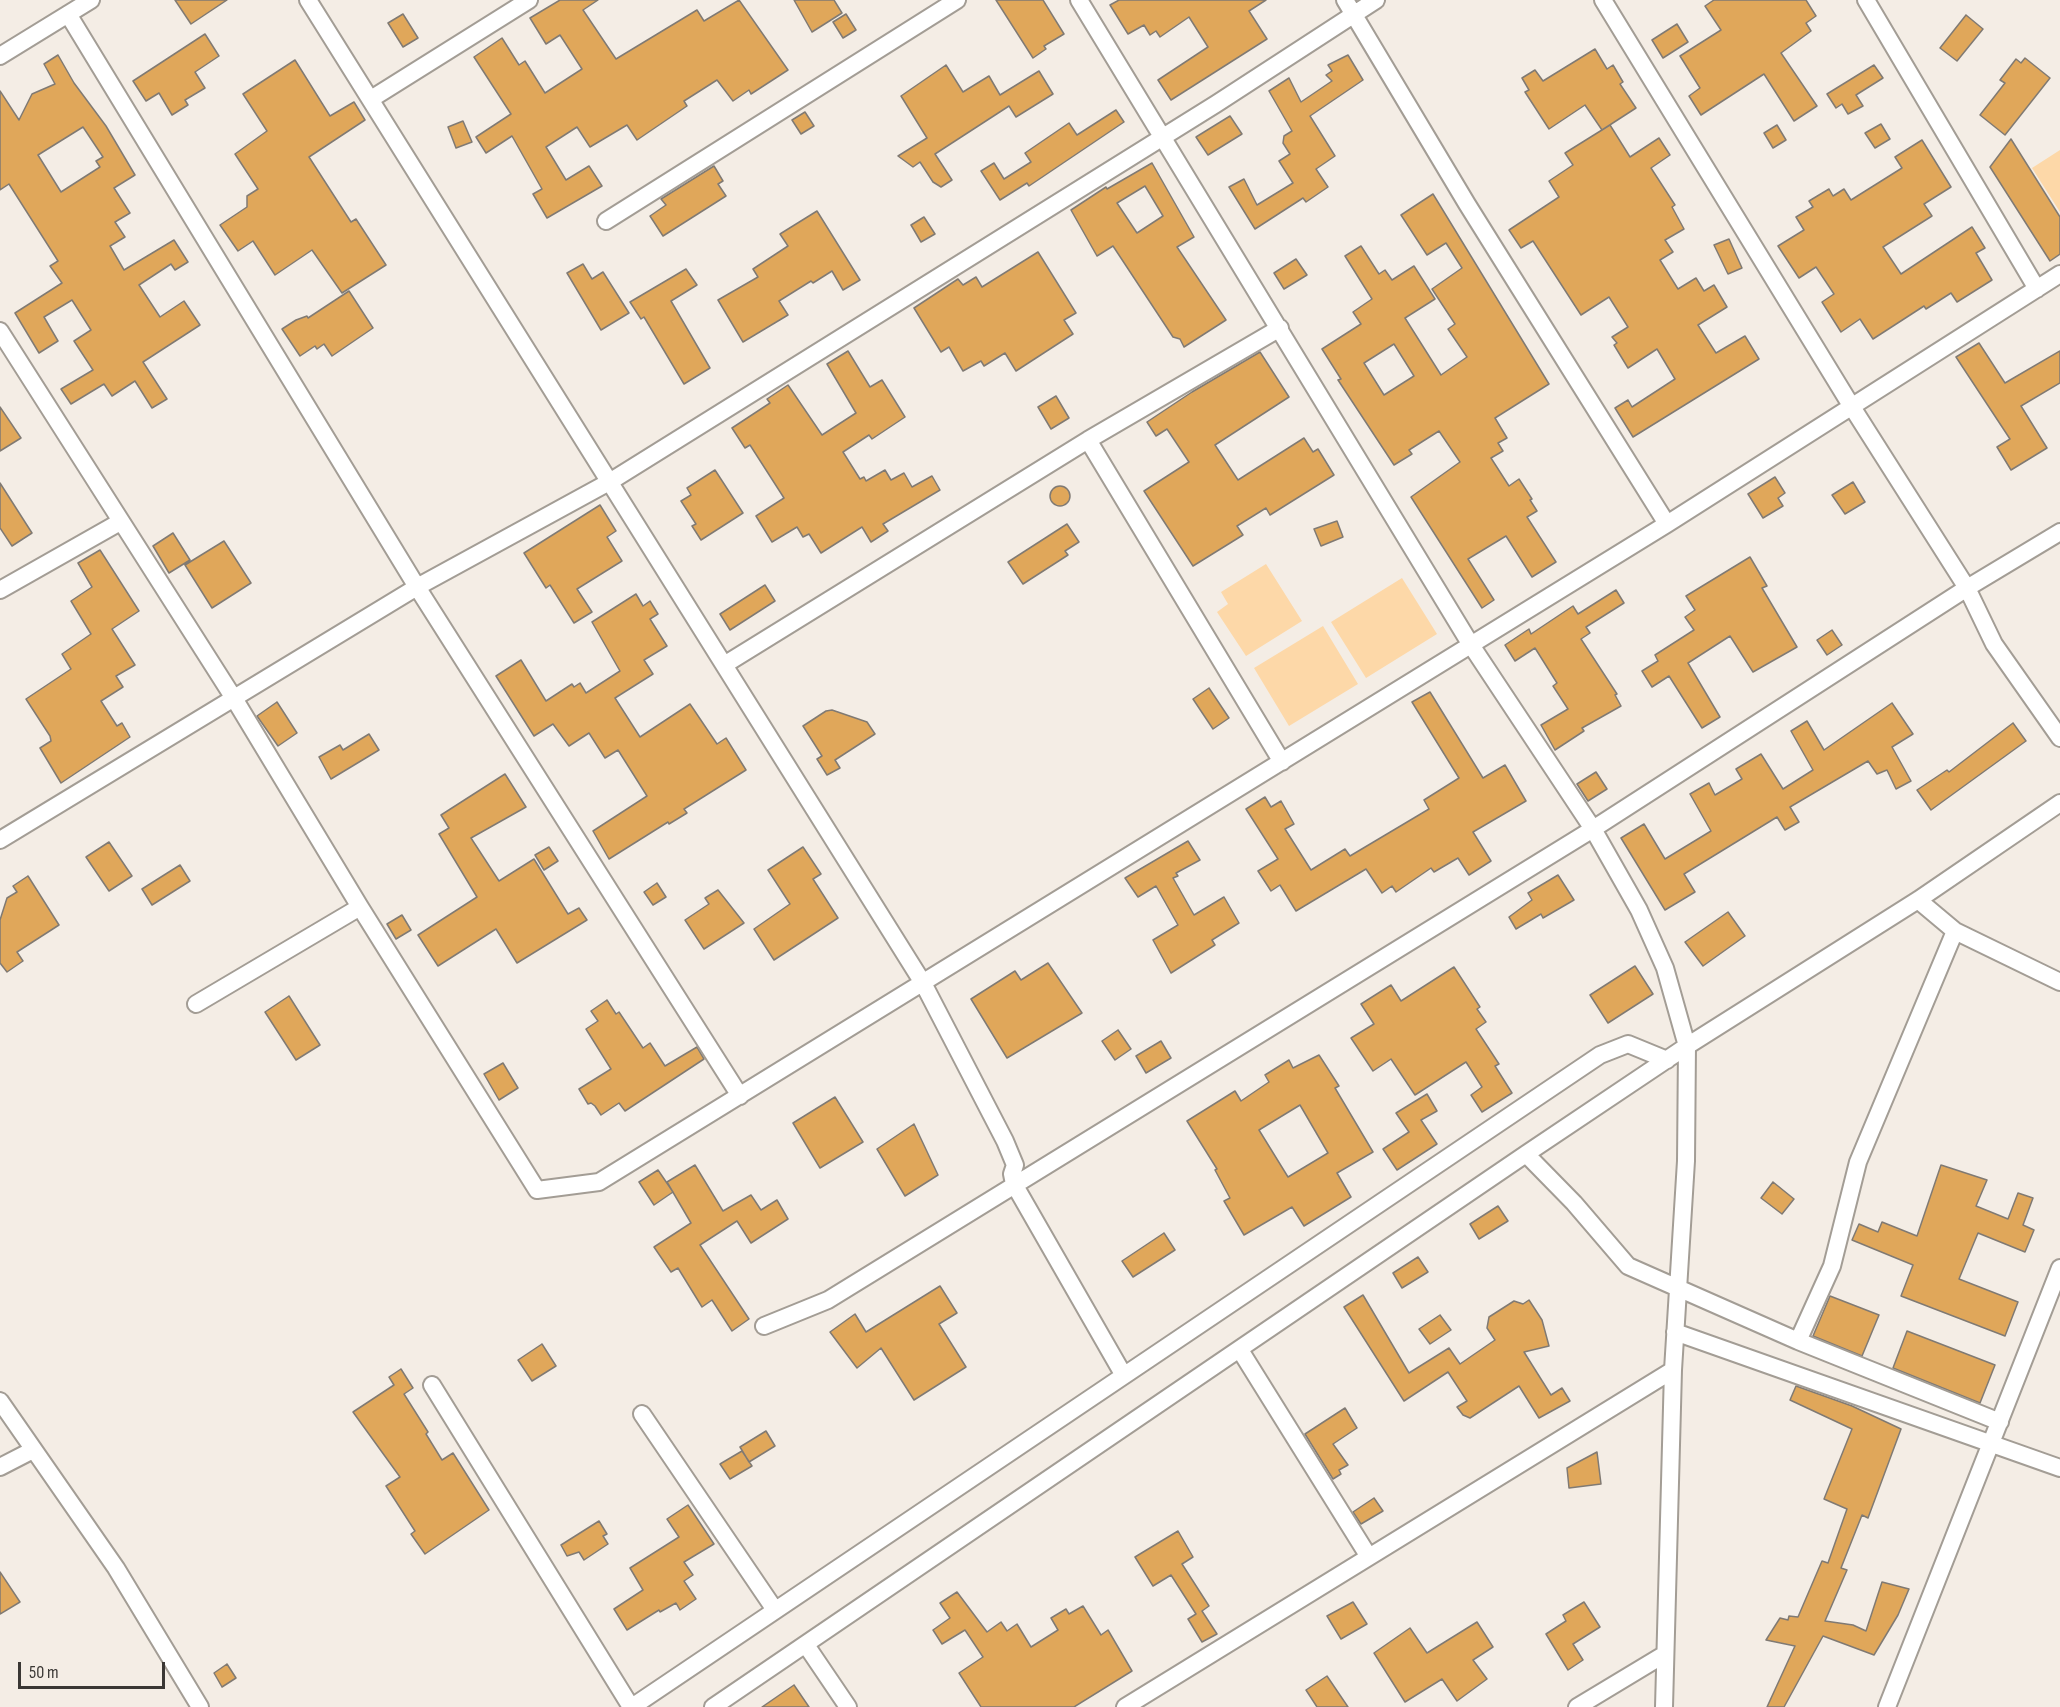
<!DOCTYPE html>
<style>
body{margin:0}
#map{position:relative;width:2060px;height:1707px;overflow:hidden;background:#f4ede5;font-family:"Sofia Sans Condensed",sans-serif}
canvas{display:block}
.scale{position:absolute;left:18px;top:1662px;width:147px;height:27px;box-sizing:border-box;border:3px solid #3a3734;border-top:0;padding-left:8px;font-size:18px;line-height:21px;white-space:nowrap;color:#3a3734;-webkit-text-stroke:4px #f4ede5;paint-order:stroke}
</style>
<div id="map">
<canvas width="2060" height="1707"></canvas>
<div class="scale">50 m</div>
</div>
<script>
const context = document.querySelector('canvas').getContext('2d');
context.lineJoin = 'round';
function fillPath(path, color) {
  context.fillStyle = color;
  context.fill(path, 'evenodd');
}
function poly(rows) {
  const path = new Path2D();
  for (const r of rows) {
    if (r.length === 3) {
      path.moveTo(r[0] + r[2], r[1]);
      path.arc(r[0], r[1], r[2], 0, 2 * Math.PI);
      continue;
    }
    path.moveTo(r[0], r[1]);
    for (let i = 2; i < r.length; i += 2) path.lineTo(r[i], r[i + 1]);
  }
  return path;
}
function strokePath(path, color, width, dash) {
  context.strokeStyle = color;
  context.lineWidth = width;
  context.lineCap = dash ? 'butt' : 'round';
  context.setLineDash(dash || []);
  context.stroke(path);
}
fillPath(poly([
 [2060,150,2060,212,2032,168],
 [1266,564,1302,621,1246,656,1217,612,1228,604,1221,592],
 [1402,578,1437,634,1366,678,1331,622],
 [1323,626,1358,684,1289,726,1254,668]
]), '#fdd8a8');
const building = poly([
 [175,0,227,0,191,24,175,0],
 [560,0,598,0,583,10,616,59,697,10,704,21,739,0,788,70,751,94,749,90,733,101,717,80,684,101,687,106,637,140,627,125,590,147,577,127,546,147,566,180,589,166,602,186,547,218,533,194,542,189,512,136,486,153,476,137,511,114,474,57,502,38,519,65,525,61,545,93,582,69,560,35,546,44,530,18,560,0],
 [794,0,834,0,842,13,812,32,794,0],
 [996,0,1043,0,1064,34,1044,46,1046,49,1033,58,996,0],
 [1119,0,1266,0,1249,11,1267,39,1171,100,1158,80,1208,47,1189,17,1160,37,1156,31,1150,35,1144,25,1128,34,1110,5,1119,0],
 [1714,0,1806,0,1816,16,1806,23,1811,31,1781,53,1817,106,1794,121,1764,74,1701,115,1689,96,1700,88,1680,56,1721,30,1705,6,1714,0],
 [403,14,418,38,403,47,388,23,403,14],
 [846,14,856,30,843,38,833,22,846,14],
 [1966,15,1983,29,1957,61,1940,48,1966,15],
 [1677,24,1688,42,1663,58,1652,40,1677,24],
 [205,34,219,56,195,72,205,88,185,100,188,105,172,115,159,93,146,101,133,81,205,34],
 [1595,49,1607,69,1613,65,1623,82,1620,84,1636,108,1602,130,1585,105,1549,129,1525,92,1529,90,1522,78,1535,70,1543,81,1595,49],
 [58,55,74,83,106,126,135,175,114,188,130,213,115,222,125,237,110,246,124,270,174,240,188,262,175,270,171,264,139,285,160,317,184,301,200,325,143,362,167,399,152,408,135,381,112,396,104,384,71,404,61,389,93,370,74,341,91,330,72,300,44,317,58,341,39,353,15,313,62,283,50,266,58,261,9,184,0,190,0,91,19,120,32,94,55,84,44,64,58,55],
 [83,127,103,157,96,161,100,167,61,192,38,155,83,127],
 [1348,55,1363,80,1310,116,1335,156,1316,169,1328,187,1306,202,1303,198,1255,229,1229,187,1244,179,1257,205,1293,183,1279,161,1290,154,1283,143,1284,136,1292,131,1269,91,1289,78,1301,102,1332,81,1326,75,1332,71,1328,65,1348,55],
 [2025,58,2050,78,2005,135,1980,115,2005,83,2000,80,2016,59,2021,63,2025,58],
 [295,60,330,116,354,102,365,120,309,157,351,222,356,219,386,265,342,293,312,250,275,275,253,241,238,251,220,225,247,207,247,196,258,189,235,154,267,131,243,94,295,60],
 [946,65,963,92,989,76,1000,95,1039,71,1053,94,1016,117,1009,106,935,154,952,180,941,187,933,182,920,162,913,167,898,156,927,138,901,96,946,65],
 [1874,65,1883,78,1856,95,1863,106,1848,114,1842,104,1836,108,1827,94,1874,65],
 [1116,110,1124,122,1029,186,1027,183,1000,200,981,171,994,163,1004,179,1031,162,1025,153,1069,123,1077,135,1116,110],
 [805,112,814,126,801,134,792,120,805,112],
 [1230,116,1242,134,1208,155,1196,137,1230,116],
 [463,121,472,142,456,148,448,127,463,121],
 [1881,124,1890,139,1875,148,1865,133,1881,124],
 [1610,125,1630,157,1659,138,1670,155,1651,168,1675,205,1672,207,1684,229,1665,240,1673,252,1660,260,1678,289,1696,278,1704,291,1714,285,1727,307,1698,325,1716,353,1745,336,1759,359,1633,437,1615,408,1628,400,1632,407,1675,379,1657,349,1628,368,1614,345,1617,343,1612,337,1628,327,1609,297,1581,315,1533,241,1521,248,1509,230,1559,197,1549,181,1573,165,1565,153,1610,125],
 [1777,125,1786,140,1773,148,1764,133,1777,125],
 [2011,139,2060,217,2060,254,2050,261,1990,167,2011,139],
 [1922,140,1951,187,1924,204,1932,216,1883,247,1901,274,1972,227,1985,248,1976,253,1992,280,1957,302,1951,293,1926,309,1924,306,1873,339,1860,319,1841,332,1822,302,1834,294,1816,267,1799,278,1778,246,1804,230,1796,217,1813,207,1809,201,1829,189,1833,196,1844,189,1851,200,1902,168,1895,157,1922,140],
 [1152,163,1194,237,1177,247,1226,320,1184,347,1180,339,1173,337,1113,246,1097,256,1071,210,1106,187,1107,189,1152,163],
 [1145,186,1163,216,1137,233,1117,203,1145,186],
 [714,166,723,181,718,184,726,196,663,236,650,216,666,205,661,199,714,166],
 [1433,194,1549,384,1495,418,1507,438,1498,443,1503,451,1491,458,1509,486,1519,479,1532,499,1530,500,1537,511,1527,517,1556,562,1532,577,1506,536,1468,559,1494,600,1482,608,1411,497,1460,462,1439,431,1409,450,1412,454,1394,465,1338,380,1341,379,1322,349,1361,324,1353,312,1372,299,1345,256,1361,246,1379,274,1385,270,1392,280,1414,266,1435,299,1405,318,1441,375,1467,357,1448,329,1455,324,1432,289,1462,268,1446,243,1427,255,1401,215,1433,194],
 [1394,344,1414,376,1384,395,1364,363,1394,344],
 [817,211,860,280,843,290,832,271,813,283,811,281,779,301,788,315,743,342,718,300,758,277,753,269,788,246,780,234,817,211],
 [924,217,935,234,921,242,911,225,924,217],
 [1729,239,1742,268,1728,274,1714,245,1729,239],
 [1038,252,1076,313,1064,320,1073,334,1016,371,1005,353,984,366,981,361,963,371,949,347,941,352,914,308,958,279,963,285,976,277,982,287,1038,252],
 [1296,259,1307,275,1284,289,1274,273,1296,259],
 [583,264,592,279,603,272,629,313,601,330,567,273,583,264],
 [686,269,697,285,671,301,710,368,684,384,644,317,641,319,630,302,686,269],
 [349,291,373,328,332,356,324,344,317,349,315,346,300,356,282,329,296,320,307,316,308,318,349,291],
 [1979,343,2005,383,2060,351,2060,383,2021,406,2047,448,2011,470,1997,447,2010,439,1956,357,1979,343],
 [848,351,870,387,882,380,905,417,872,439,869,435,843,452,860,479,864,477,866,481,885,470,891,480,904,473,912,487,932,476,940,490,883,524,888,531,871,542,862,527,821,553,809,534,803,537,797,527,772,542,756,516,784,498,750,445,745,448,732,428,770,403,767,399,788,385,822,435,856,413,827,364,848,351],
 [1260,352,1289,397,1215,445,1238,480,1304,438,1313,452,1318,449,1334,475,1270,515,1266,508,1237,526,1243,535,1193,566,1144,491,1189,462,1167,429,1156,436,1147,422,1192,392,1260,352],
 [1056,396,1069,418,1051,429,1038,407,1056,396],
 [0,407,21,438,0,451,0,407],
 [715,470,743,513,701,540,692,526,696,524,681,501,691,495,687,488,715,470],
 [1775,477,1785,493,1778,498,1783,506,1763,518,1748,494,1775,477],
 [1853,482,1865,502,1845,514,1832,495,1853,482],
 [0,483,32,533,12,546,0,528,0,483],
 [1060,496,10],
 [600,505,616,531,607,537,622,561,577,589,592,612,574,623,550,585,546,588,524,553,600,505],
 [1337,521,1343,537,1321,546,1314,529,1337,521],
 [1067,524,1079,542,1065,551,1068,555,1023,584,1008,562,1067,524],
 [173,533,190,560,169,573,153,546,173,533],
 [224,541,251,583,212,608,185,565,224,541],
 [100,550,139,611,112,629,135,665,116,676,123,687,101,701,117,726,122,723,130,737,61,783,40,748,51,741,50,736,26,699,71,669,62,654,91,634,71,601,92,587,78,563,100,550],
 [1750,557,1767,586,1762,588,1797,647,1753,672,1730,636,1688,663,1720,717,1702,728,1669,676,1652,687,1642,671,1658,661,1655,655,1694,630,1685,617,1695,610,1686,596,1750,557],
 [765,585,775,601,730,630,720,614,765,585],
 [1616,590,1624,603,1586,627,1590,633,1581,639,1617,694,1615,695,1621,706,1582,728,1584,731,1555,750,1541,725,1568,709,1553,686,1557,683,1535,648,1515,661,1505,645,1529,629,1531,634,1573,606,1578,614,1616,590],
 [636,594,643,606,650,601,658,614,650,619,667,646,644,660,653,674,615,698,640,737,690,704,717,744,726,738,746,770,684,809,687,813,669,824,668,822,609,859,593,831,647,796,618,750,605,758,589,733,569,746,553,724,534,736,496,676,521,660,546,701,572,684,574,687,580,683,586,693,620,671,592,622,636,594],
 [1832,630,1842,645,1827,655,1817,640,1832,630],
 [1209,688,1229,718,1213,729,1193,699,1209,688],
 [1430,692,1483,778,1505,765,1526,801,1473,832,1491,861,1469,875,1458,858,1434,872,1431,868,1396,892,1392,886,1382,893,1366,869,1296,911,1280,885,1271,891,1258,871,1278,859,1246,809,1265,797,1271,807,1281,801,1294,824,1285,829,1311,870,1345,849,1350,856,1429,809,1424,800,1459,778,1412,702,1430,692],
 [277,702,297,733,278,746,257,716,277,702],
 [1892,703,1913,734,1892,747,1911,781,1896,789,1887,770,1877,774,1868,761,1790,807,1799,822,1785,830,1777,817,1684,874,1695,892,1665,910,1621,838,1644,824,1665,859,1711,831,1690,794,1709,783,1715,795,1742,779,1736,769,1761,754,1783,789,1813,770,1791,731,1807,721,1824,750,1892,703],
 [832,710,867,722,875,734,835,760,840,768,827,775,817,759,822,756,803,726,826,711,832,710],
 [2013,723,2026,741,1931,810,1917,790,1947,770,1949,772,2013,723],
 [369,734,379,750,331,779,319,757,340,745,343,750,369,734],
 [1596,772,1607,789,1588,801,1577,784,1596,772],
 [505,774,526,807,471,838,499,881,534,859,568,914,579,908,587,920,517,963,496,929,438,966,418,935,477,897,439,834,449,828,441,815,505,774],
 [1188,841,1200,860,1176,873,1178,876,1173,878,1194,915,1224,897,1239,923,1212,940,1215,945,1171,973,1153,940,1178,925,1156,886,1138,897,1125,878,1188,841],
 [109,842,132,876,109,891,86,857,109,842],
 [549,847,558,861,544,870,535,855,549,847],
 [803,847,821,874,813,879,838,918,774,960,754,929,790,904,768,870,803,847],
 [180,865,190,881,152,905,142,889,180,865],
 [1558,875,1574,900,1543,918,1541,914,1516,929,1509,917,1532,900,1528,893,1558,875],
 [28,876,59,925,17,952,23,961,7,972,0,963,0,920,7,898,17,892,13,886,28,876],
 [657,883,666,897,653,905,644,892,657,883],
 [718,890,744,923,704,949,685,920,709,904,705,898,718,890],
 [1728,912,1745,936,1703,966,1685,942,1728,912],
 [402,915,411,930,396,939,387,924,402,915],
 [1048,963,1082,1013,1007,1058,971,999,1015,971,1021,980,1048,963],
 [1635,966,1653,994,1608,1023,1590,995,1635,966],
 [1454,967,1480,1007,1477,1009,1486,1022,1476,1029,1499,1064,1495,1066,1512,1093,1482,1112,1471,1095,1482,1087,1466,1062,1415,1095,1391,1059,1373,1071,1351,1038,1374,1024,1361,1004,1391,985,1401,1001,1454,967],
 [289,996,320,1045,296,1060,265,1012,289,996],
 [607,1000,616,1014,619,1012,643,1048,650,1043,665,1066,697,1047,704,1059,625,1111,619,1103,601,1115,595,1106,591,1103,588,1104,579,1089,611,1069,586,1029,598,1021,591,1011,607,1000],
 [1118,1030,1131,1049,1115,1060,1102,1041,1118,1030],
 [1161,1041,1171,1058,1146,1073,1136,1056,1161,1041],
 [1319,1055,1339,1086,1335,1088,1373,1152,1337,1173,1351,1197,1304,1226,1292,1207,1244,1235,1224,1201,1230,1198,1215,1170,1217,1169,1187,1121,1235,1091,1241,1101,1269,1082,1265,1075,1289,1060,1293,1068,1319,1055],
 [1300,1105,1328,1153,1288,1177,1259,1130,1300,1105],
 [503,1063,518,1088,499,1100,484,1074,503,1063],
 [1427,1094,1437,1111,1421,1120,1437,1144,1397,1170,1383,1149,1409,1132,1396,1113,1427,1094],
 [835,1097,863,1142,820,1168,793,1123,835,1097],
 [914,1124,938,1175,905,1196,877,1149,914,1124],
 [695,1165,723,1211,751,1195,761,1210,777,1200,788,1219,751,1243,737,1221,700,1245,749,1319,732,1331,712,1300,702,1307,678,1268,671,1272,654,1247,691,1223,667,1182,695,1165],
 [1941,1165,1987,1180,1976,1206,2008,1219,2018,1193,2033,1198,2023,1225,2034,1230,2025,1252,1978,1233,1959,1279,2018,1302,2005,1336,1901,1296,1913,1265,1852,1240,1859,1224,1878,1232,1882,1222,1917,1236,1941,1165],
 [658,1170,673,1192,654,1205,639,1182,658,1170],
 [1773,1182,1794,1199,1782,1214,1761,1198,1773,1182],
 [1498,1206,1508,1221,1479,1239,1470,1224,1498,1206],
 [1164,1233,1175,1250,1133,1277,1122,1261,1164,1233],
 [1418,1257,1428,1272,1402,1288,1393,1273,1418,1257],
 [940,1286,957,1313,939,1324,966,1367,914,1400,881,1348,857,1368,830,1332,855,1314,866,1332,940,1286],
 [1363,1295,1409,1373,1449,1348,1460,1364,1495,1340,1487,1328,1489,1317,1514,1301,1523,1304,1529,1300,1542,1320,1549,1346,1524,1352,1551,1395,1562,1388,1570,1401,1539,1418,1519,1386,1470,1418,1463,1415,1457,1407,1467,1401,1448,1372,1404,1401,1344,1307,1363,1295],
 [1830,1296,1879,1315,1862,1356,1813,1336,1830,1296],
 [1440,1315,1451,1330,1430,1344,1419,1329,1440,1315],
 [1907,1331,1995,1365,1980,1403,1893,1368,1907,1331],
 [542,1344,556,1366,532,1381,518,1360,542,1344],
 [401,1369,413,1388,404,1394,428,1432,426,1434,442,1460,453,1453,489,1510,425,1554,411,1534,415,1531,386,1486,400,1477,353,1412,394,1385,389,1377,401,1369],
 [1796,1386,1852,1406,1901,1429,1868,1518,1862,1515,1841,1568,1847,1570,1825,1621,1853,1625,1866,1631,1882,1582,1909,1589,1898,1615,1874,1655,1823,1636,1784,1707,1767,1707,1795,1646,1766,1640,1780,1618,1788,1620,1789,1616,1798,1617,1822,1561,1828,1563,1847,1509,1824,1499,1852,1429,1790,1400,1796,1386],
 [1345,1408,1357,1428,1333,1444,1348,1465,1339,1470,1341,1474,1333,1479,1305,1434,1345,1408],
 [766,1431,775,1446,749,1462,740,1447,766,1431],
 [742,1451,752,1466,730,1479,720,1464,742,1451],
 [1597,1452,1601,1484,1569,1488,1567,1468,1597,1452],
 [1374,1498,1383,1511,1361,1524,1353,1512,1374,1498],
 [688,1505,714,1544,684,1562,693,1575,684,1581,696,1599,680,1610,676,1603,660,1612,659,1610,627,1630,614,1609,643,1590,630,1568,679,1537,667,1519,688,1505],
 [599,1521,607,1534,603,1536,608,1544,584,1560,579,1552,567,1556,561,1545,599,1521],
 [1178,1531,1193,1557,1182,1564,1209,1606,1202,1611,1217,1634,1202,1642,1188,1619,1196,1614,1171,1575,1153,1586,1135,1557,1178,1531],
 [0,1572,20,1602,0,1614,0,1572],
 [957,1592,987,1632,1001,1622,1007,1631,1017,1624,1031,1647,1058,1630,1051,1618,1066,1609,1069,1614,1083,1606,1101,1635,1108,1630,1132,1671,1074,1707,981,1707,959,1673,983,1657,965,1630,942,1644,933,1630,950,1618,940,1603,957,1592],
 [1353,1602,1367,1624,1341,1639,1327,1616,1353,1602],
 [1584,1602,1600,1627,1573,1644,1583,1660,1568,1670,1546,1634,1566,1621,1563,1615,1584,1602],
 [1477,1622,1493,1647,1473,1660,1487,1679,1457,1701,1442,1679,1405,1702,1374,1653,1410,1628,1427,1653,1477,1622],
 [227,1664,236,1678,222,1687,214,1673,227,1664],
 [1327,1676,1348,1707,1317,1707,1306,1690,1327,1676],
 [794,1685,809,1707,762,1707,794,1685]
]);
fillPath(building, '#e0a75a');
strokePath(building, '#807a73', 1.5);
const minor = poly([
 [308,0,923,983,1005,1141,1015,1165,1012,1174,1014,1184,1123,1374],
 [1079,0,1471,645,1593,829,1639,910,1665,968,1687,1046,1686,1161,1673,1370,1664,1707],
 [1345,0,1467,204,1667,524],
 [1603,0,1852,407,1967,588,1994,644,2060,738],
 [1866,0,2037,289],
 [68,14,417,587,740,1096],
 [0,56,91,0],
 [371,99,529,0],
 [606,221,957,0],
 [0,331,235,700,360,907,537,1190,599,1182,1667,524,2060,274],
 [1088,440,1282,762],
 [0,590,120,522],
 [724,665,1088,440,1280,328],
 [0,840,417,587,611,481,1216,104,1376,0],
 [1955,931,2060,982],
 [196,1004,360,907],
 [1526,1154,1574,1203,1628,1266,1798,1341,2000,1422],
 [764,1326,828,1300,1593,829,1967,588,2060,532],
 [1675,1332,2060,1468],
 [1798,1341,1832,1266,1858,1162,1955,931,1918,900],
 [1240,1350,1369,1557],
 [432,1385,631,1707],
 [0,1401,116,1568,200,1707],
 [642,1414,775,1610],
 [0,1467,33,1450],
 [806,1645,848,1707],
 [632,1707,1600,1055,1628,1044,1667,1060],
 [713,1707,1526,1154,1687,1046,1918,900,2060,803],
 [1125,1707,1673,1370],
 [1577,1707,1665,1654],
 [1887,1707,2060,1268]
]);
strokePath(minor, '#a39d95', 20);
strokePath(minor, '#fff', 16);
</script>
